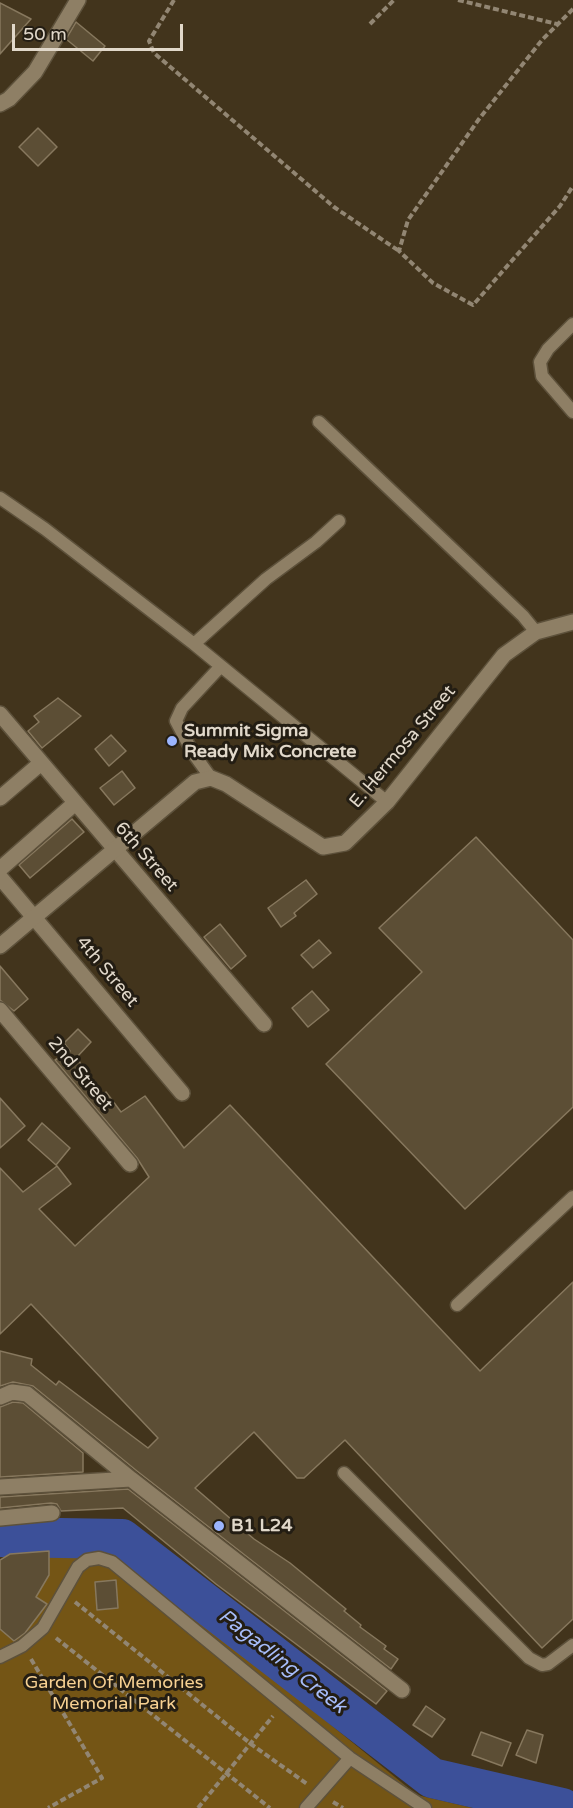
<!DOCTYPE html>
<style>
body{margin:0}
#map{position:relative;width:573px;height:1808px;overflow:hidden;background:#42341c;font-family:"Varela Round",sans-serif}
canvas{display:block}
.scale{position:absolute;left:12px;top:24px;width:171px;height:27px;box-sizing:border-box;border:3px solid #e1d8ca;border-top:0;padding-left:8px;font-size:18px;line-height:21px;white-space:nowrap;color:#e1d8ca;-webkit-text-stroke:4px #231d13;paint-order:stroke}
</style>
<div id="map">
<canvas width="573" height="1808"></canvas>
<div class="scale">50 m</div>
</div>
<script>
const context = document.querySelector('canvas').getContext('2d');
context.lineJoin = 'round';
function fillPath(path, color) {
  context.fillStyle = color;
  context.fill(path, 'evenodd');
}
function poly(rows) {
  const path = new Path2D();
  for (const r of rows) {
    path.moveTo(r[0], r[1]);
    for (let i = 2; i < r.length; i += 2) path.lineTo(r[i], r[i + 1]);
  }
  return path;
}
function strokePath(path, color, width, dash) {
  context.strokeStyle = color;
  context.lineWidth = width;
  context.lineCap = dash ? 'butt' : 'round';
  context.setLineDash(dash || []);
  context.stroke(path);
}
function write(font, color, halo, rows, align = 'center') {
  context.font = font + ' "Varela Round",sans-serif';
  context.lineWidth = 6;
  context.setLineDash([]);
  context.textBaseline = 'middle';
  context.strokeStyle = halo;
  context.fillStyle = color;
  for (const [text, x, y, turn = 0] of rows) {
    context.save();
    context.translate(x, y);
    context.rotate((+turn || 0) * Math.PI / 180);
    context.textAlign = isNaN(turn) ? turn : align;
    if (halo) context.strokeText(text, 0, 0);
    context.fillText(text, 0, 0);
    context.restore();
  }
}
fillPath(poly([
 [49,1551,126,1558,417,1795,473,1808,0,1808,0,1560,10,1554]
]), '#745515');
strokePath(poly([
 [0,1537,122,1539,432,1778,562,1808]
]), '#3c5099', 40);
const building = poly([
 [0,3,31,19,0,54,0,3],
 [76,22,105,46,93,61,66,39,76,22],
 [38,128,57,147,38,166,19,147,38,128],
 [58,698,81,716,42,748,28,731,39,722,34,716,58,698],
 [111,735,126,751,109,766,95,749,111,735],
 [122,771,135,788,114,805,100,788,122,771],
 [72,819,84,832,30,878,19,865,72,819],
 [476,837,573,940,573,1107,465,1209,326,1064,422,972,379,928,476,837],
 [306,880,317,894,294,913,296,916,281,927,268,908,306,880],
 [220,924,246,956,231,969,204,937,220,924],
 [319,940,331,953,313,968,301,955,319,940],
 [0,966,28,999,14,1011,0,1000,0,966],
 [312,991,329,1010,308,1027,292,1008,312,991],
 [78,1029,91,1042,77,1057,99,1098,106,1092,121,1112,145,1096,184,1148,230,1105,480,1371,573,1282,573,1619,542,1648,345,1440,304,1478,297,1478,254,1432,195,1488,254,1539,290,1563,346,1609,344,1611,361,1625,360,1627,386,1646,384,1649,398,1659,391,1669,137,1471,33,1386,13,1382,0,1386,0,1351,32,1359,31,1365,56,1385,59,1381,148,1448,158,1438,31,1304,0,1334,0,1168,23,1192,57,1166,71,1184,39,1209,75,1246,149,1177,137,1158,55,1060,70,1051,64,1043,78,1029],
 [0,1098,25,1126,0,1148,0,1098],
 [42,1123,70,1148,56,1165,28,1140,42,1123],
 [13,1402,23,1403,83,1453,83,1472,0,1477,0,1407,13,1402],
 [128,1489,387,1691,376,1704,216,1584,123,1508,61,1511,57,1504,51,1503,0,1508,0,1497,128,1489],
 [49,1551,49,1575,36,1597,47,1604,25,1633,14,1641,0,1629,0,1560,10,1554,49,1551],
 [116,1580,118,1608,97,1610,95,1582,116,1580],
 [426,1706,445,1719,432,1737,413,1725,426,1706],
 [527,1730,543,1735,536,1763,516,1755,527,1730],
 [481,1732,511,1743,502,1766,472,1755,481,1732]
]);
fillPath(building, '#5c4e35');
strokePath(building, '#87785e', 1.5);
const lane = poly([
 [573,324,548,349,540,362,542,376,573,412],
 [319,422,523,616,536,632],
 [0,498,45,529,194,644,387,802],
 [194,644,266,579,316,542,339,521],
 [211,778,193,753,176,721,182,708,221,666],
 [457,1305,573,1197],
 [344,1473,529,1658,542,1665,548,1664,573,1645],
 [0,1657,22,1646,43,1628,78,1567,87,1560,99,1558,112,1562,350,1758,425,1808],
 [306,1808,350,1758]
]);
const street = poly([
 [0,104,9,99,35,72,78,0],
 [0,714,264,1024],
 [0,798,41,763],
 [0,869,74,804],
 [0,877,182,1093],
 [0,1010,130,1164],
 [0,1397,12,1392,27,1394,131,1479,402,1690],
 [0,1487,131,1479],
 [0,1518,52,1513]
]);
const secondary = poly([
 [0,946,195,782,211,778,226,784,323,847,345,843,387,802,504,655,536,632,573,622]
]);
strokePath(lane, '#5d513b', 15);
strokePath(street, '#5d513b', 18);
strokePath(secondary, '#5d513b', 18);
strokePath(poly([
 [174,0,149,41,154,53,334,207,399,251],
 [458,0,557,24],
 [573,9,542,40,479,119,408,220,399,251,433,283,473,305,560,206,573,186],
 [370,24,394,0],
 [75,1602,251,1744,307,1784],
 [56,1638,270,1808],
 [31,1659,102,1778,48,1808],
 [333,1802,343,1808],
 [198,1808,273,1716]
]), '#928673', 4, [6, 3]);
strokePath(lane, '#8e7f65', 12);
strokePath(street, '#8e7f65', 15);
strokePath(secondary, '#8e7f65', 15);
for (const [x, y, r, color] of [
 [172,741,6,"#9bb4fd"],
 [219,1526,6,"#9bb4fd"]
]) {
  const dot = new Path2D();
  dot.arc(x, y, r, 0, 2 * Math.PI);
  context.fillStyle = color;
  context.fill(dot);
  strokePath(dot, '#231d13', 2);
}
write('bold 18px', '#e1d8ca', '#231d13', [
 ["Summit Sigma",184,731],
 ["Ready Mix Concrete",184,752],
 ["B1 L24",231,1526]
], 'left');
write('18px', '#e1d8ca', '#231d13', [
 ["E. Hermosa Street",403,747,-50],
 ["6th Street",146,857,49],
 ["4th Street",107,972,50],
 ["2nd Street",80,1074,50]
]);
write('18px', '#f7d192', '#231d13', [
 ["Garden Of Memories",114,1683],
 ["Memorial Park",114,1704]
]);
write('italic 20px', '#a6bcf9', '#231d13', [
 ["Pagadling Creek",282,1662,38]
]);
</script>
